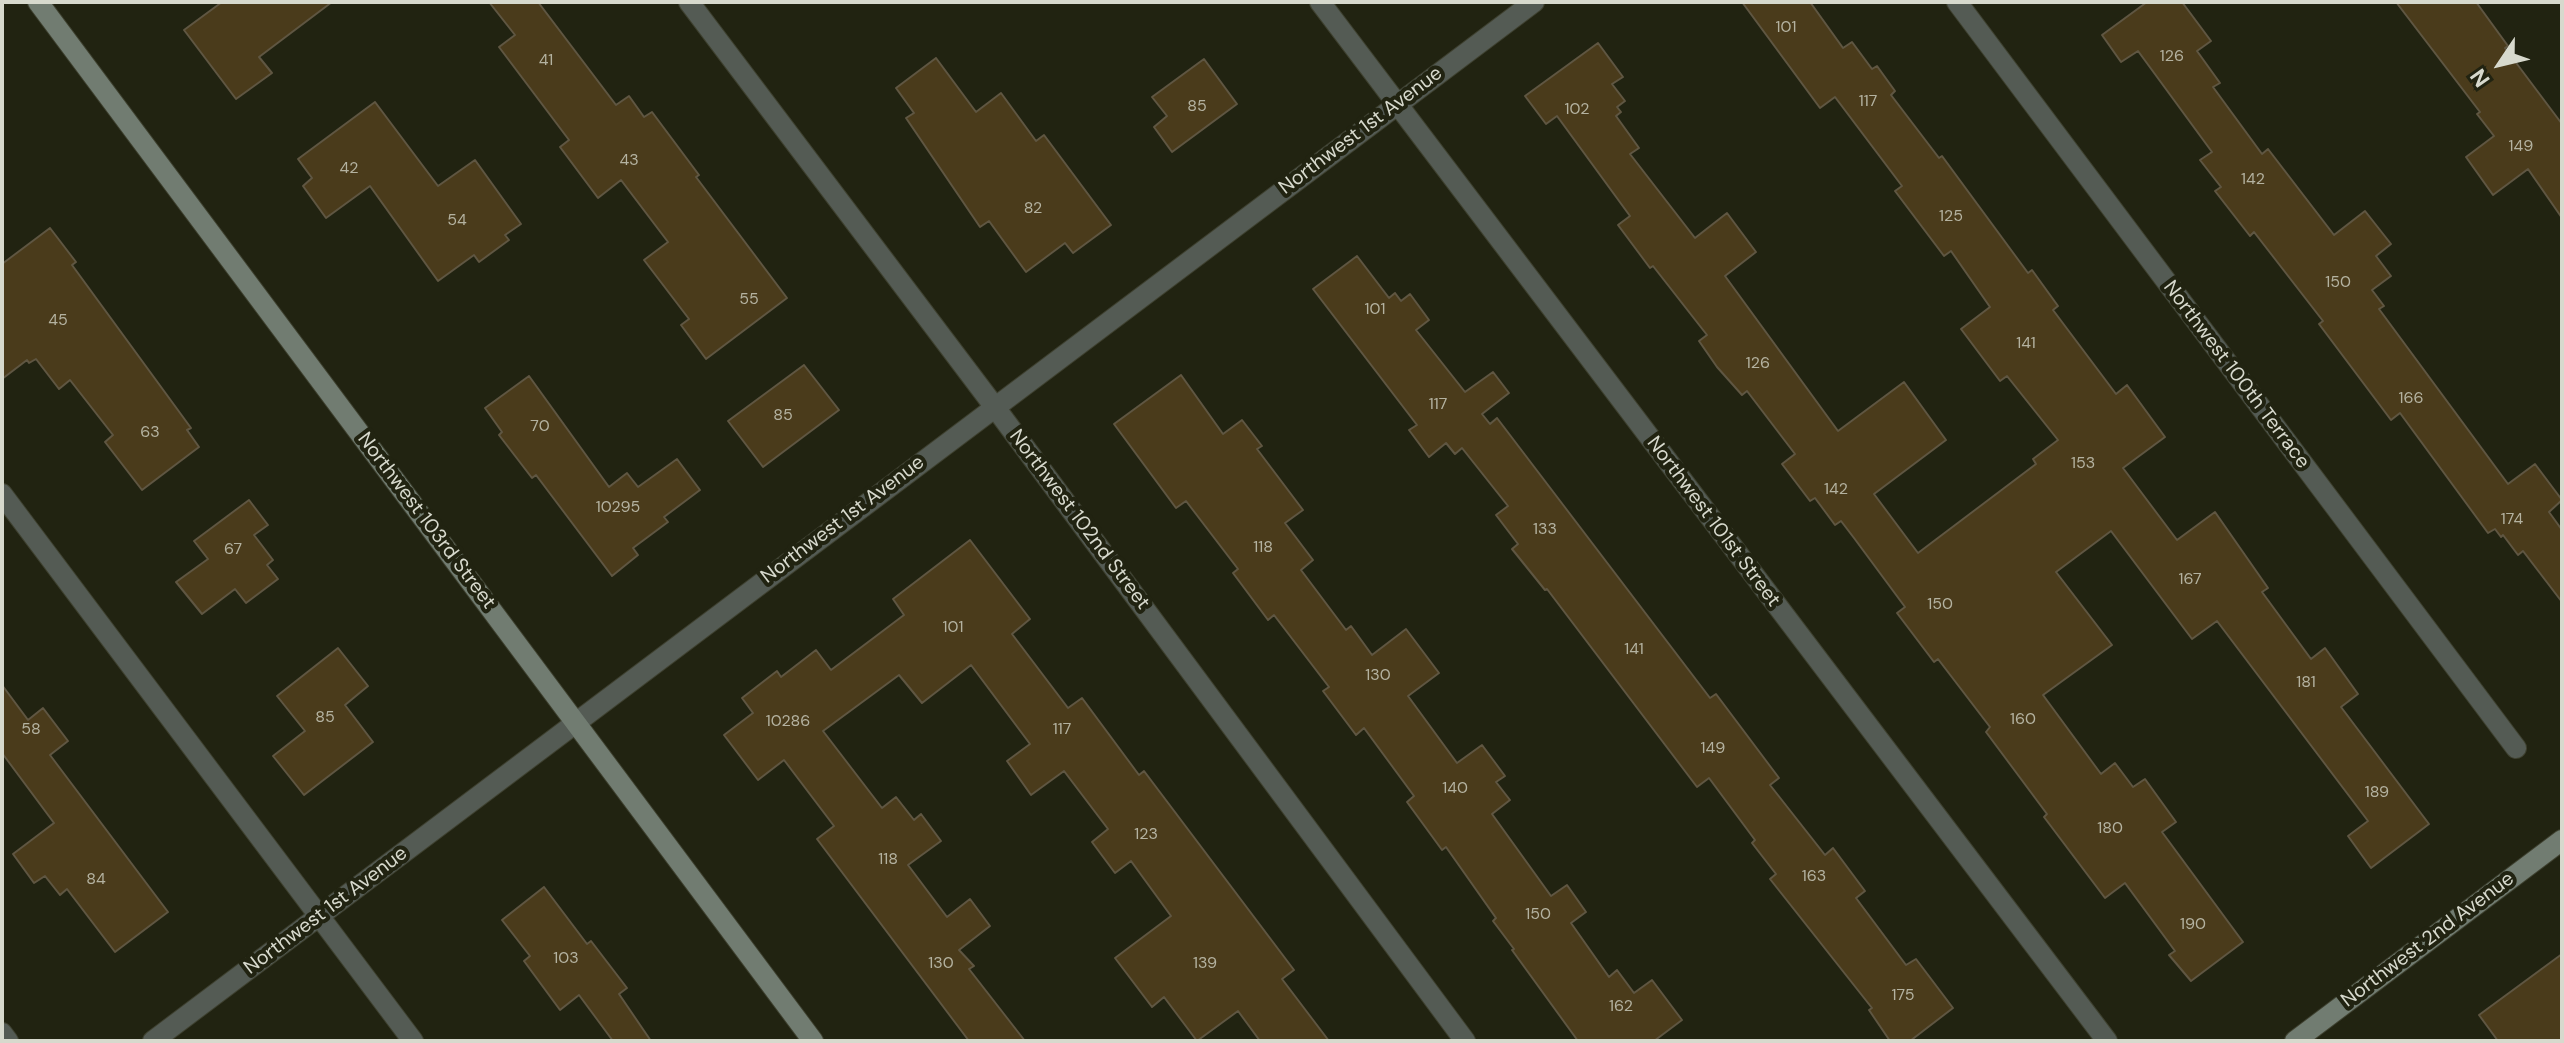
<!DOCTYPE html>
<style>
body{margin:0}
#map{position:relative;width:2564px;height:1043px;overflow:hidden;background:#212311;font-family:"DM Sans",sans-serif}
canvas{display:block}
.frame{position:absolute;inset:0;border:4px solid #d7d9cd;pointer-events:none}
.north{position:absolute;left:2460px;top:24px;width:80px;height:80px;-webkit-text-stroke:6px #212311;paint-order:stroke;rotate:235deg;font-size:22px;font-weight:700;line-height:32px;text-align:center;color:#d7d9cd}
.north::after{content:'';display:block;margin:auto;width:28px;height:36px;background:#d7d9cd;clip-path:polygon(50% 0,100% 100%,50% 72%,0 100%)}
</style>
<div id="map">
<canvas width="2564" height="1043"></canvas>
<div class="frame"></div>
<div class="north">N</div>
</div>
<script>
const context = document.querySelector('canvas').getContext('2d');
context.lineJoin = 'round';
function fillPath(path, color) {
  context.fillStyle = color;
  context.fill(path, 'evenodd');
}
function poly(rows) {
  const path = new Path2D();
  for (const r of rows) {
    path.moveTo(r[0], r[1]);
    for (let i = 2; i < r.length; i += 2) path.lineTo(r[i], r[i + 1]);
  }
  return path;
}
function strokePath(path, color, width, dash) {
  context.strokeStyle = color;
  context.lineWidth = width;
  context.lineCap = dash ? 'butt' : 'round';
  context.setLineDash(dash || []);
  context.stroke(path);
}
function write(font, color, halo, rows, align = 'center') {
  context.font = font + ' "DM Sans",sans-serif';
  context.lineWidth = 8;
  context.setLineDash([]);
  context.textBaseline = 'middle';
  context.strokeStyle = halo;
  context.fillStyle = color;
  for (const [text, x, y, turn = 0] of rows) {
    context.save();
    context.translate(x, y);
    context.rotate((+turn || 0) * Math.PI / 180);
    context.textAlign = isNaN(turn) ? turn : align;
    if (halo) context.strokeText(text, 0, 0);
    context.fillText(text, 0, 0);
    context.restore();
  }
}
const building = poly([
 [222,2,332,2,259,57,272,73,236,99,184,30,222,2],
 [489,2,538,2,616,105,629,96,644,117,652,112,699,175,696,177,787,298,706,359,681,325,689,319,644,260,668,242,621,180,598,198,560,147,569,140,499,47,515,35,489,2],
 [1742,2,1810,2,1843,48,1852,42,1872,69,1877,66,1895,91,1891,95,1939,158,1942,156,2028,273,2032,270,2058,306,2053,310,2116,394,2127,385,2165,437,2123,468,2177,540,2215,512,2268,588,2262,592,2311,659,2325,648,2358,694,2341,707,2429,824,2371,868,2348,836,2368,821,2217,621,2192,639,2111,531,2056,572,2112,645,2043,695,2101,774,2115,763,2133,787,2145,779,2176,822,2162,832,2243,942,2191,981,2169,955,2175,951,2125,883,2105,898,2044,817,2047,814,1986,732,1990,727,1938,659,1934,662,1897,613,1905,607,1854,538,1841,521,1835,525,1815,498,1810,501,1782,464,1795,454,1747,391,1742,395,1717,367,1699,341,1707,335,1653,266,1650,268,1618,225,1630,216,1557,116,1546,124,1525,96,1598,43,1623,77,1612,84,1625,101,1617,107,1621,112,1616,116,1639,148,1630,154,1695,238,1727,213,1756,252,1725,276,1838,431,1904,382,1946,440,1874,494,1918,553,2036,464,2033,459,2058,440,2007,376,2000,381,1961,329,1990,307,1951,251,1944,256,1895,191,1902,186,1835,97,1820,108,1742,2],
 [2147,2,2182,2,2211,41,2197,51,2220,83,2213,87,2262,154,2268,149,2334,235,2365,211,2391,244,2376,256,2391,276,2372,290,2384,306,2379,309,2508,484,2535,464,2562,500,2549,512,2562,530,2562,602,2523,551,2518,555,2503,535,2501,537,2495,529,2488,533,2400,413,2391,420,2319,324,2323,321,2254,232,2250,236,2215,191,2221,187,2200,160,2212,152,2138,51,2121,62,2102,35,2147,2],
 [2396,2,2476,2,2508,46,2505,48,2562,124,2562,218,2528,169,2493,195,2466,157,2494,136,2477,114,2480,112,2396,2],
 [936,58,976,112,1001,93,1036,141,1044,135,1111,225,1073,253,1065,243,1026,272,989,221,980,227,906,118,914,113,896,88,936,58],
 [1204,59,1237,104,1172,152,1154,127,1167,116,1152,97,1204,59],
 [375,102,438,186,475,160,521,224,505,235,509,240,479,262,474,255,438,281,370,186,326,218,303,186,312,178,298,159,375,102],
 [50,228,76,262,72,265,191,428,187,430,199,447,142,490,105,442,113,435,70,380,59,389,36,359,29,363,27,360,2,379,2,264,50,228],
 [1357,256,1389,298,1395,293,1401,301,1410,294,1429,320,1416,330,1465,392,1493,372,1509,393,1482,414,1490,424,1497,418,1710,698,1716,694,1779,778,1770,785,1825,855,1833,848,1865,891,1856,898,1906,965,1916,959,1953,1008,1910,1041,1890,1041,1869,1010,1872,1008,1770,879,1776,874,1752,843,1755,840,1709,778,1697,787,1547,589,1545,590,1512,549,1518,544,1496,515,1508,506,1462,448,1455,454,1446,443,1429,457,1409,430,1417,425,1313,289,1357,256],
 [804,365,839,410,763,467,728,421,804,365],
 [1181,375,1223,434,1242,420,1262,446,1257,449,1303,510,1285,523,1313,560,1301,570,1346,630,1351,626,1372,655,1406,629,1439,673,1408,696,1457,763,1482,745,1505,776,1496,782,1510,800,1492,814,1551,896,1567,885,1586,912,1571,923,1609,977,1617,970,1634,993,1652,980,1682,1020,1654,1041,1578,1041,1512,950,1514,949,1493,921,1496,918,1446,847,1442,850,1407,802,1414,796,1364,728,1356,735,1323,691,1329,687,1274,615,1268,620,1233,573,1238,569,1186,501,1176,508,1114,424,1181,375],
 [529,376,609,487,627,473,638,487,677,459,700,490,664,517,668,522,633,548,638,555,612,576,536,475,532,478,499,435,502,432,485,408,529,376],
 [249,500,268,525,254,535,273,560,267,565,278,579,246,603,235,589,202,614,176,582,208,559,194,541,249,500],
 [970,540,1030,619,1012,634,1068,708,1082,698,1139,775,1144,771,1294,970,1282,979,1329,1041,1260,1041,1238,1011,1197,1041,1164,997,1152,1007,1115,958,1171,916,1131,861,1115,873,1092,842,1108,829,1064,771,1031,795,1007,761,1030,744,971,665,922,703,899,675,823,731,882,808,896,797,914,820,921,814,941,841,908,865,947,917,970,899,990,926,959,950,974,966,969,969,1025,1041,969,1041,817,839,834,826,784,760,758,780,724,735,753,713,742,698,777,671,781,677,816,650,831,670,904,615,893,599,970,540],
 [338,648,368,686,345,705,373,742,304,795,273,756,305,731,277,696,338,648],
 [2,685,28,720,43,708,68,741,50,755,168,912,115,952,67,889,60,895,45,876,34,883,13,854,54,823,2,753,2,685],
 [544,887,587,944,591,941,627,988,619,994,651,1041,613,1041,579,995,560,1010,524,961,530,956,502,920,544,887],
 [2562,954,2562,1041,2498,1041,2479,1015,2562,954]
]);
fillPath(building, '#4a3b1b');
strokePath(building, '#5f5642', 2);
const lane = poly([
 [2,494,413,1041]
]);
const street = poly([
 [689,2,994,406,1465,1041],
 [1320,2,2107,1041],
 [1957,2,2516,748],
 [2,1033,8,1041],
 [153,1041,1534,2]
]);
const secondary = poly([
 [38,2,813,1041],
 [2295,1041,2562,840]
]);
strokePath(lane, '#3e402f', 22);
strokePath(street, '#3e402f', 22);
strokePath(secondary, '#3e402f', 22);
strokePath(lane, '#545b54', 20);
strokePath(street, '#545b54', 20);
strokePath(secondary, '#717c71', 20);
write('16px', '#b4b2a0', null, [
 ["101",1786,28],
 ["126",2172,57],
 ["41",546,61],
 ["117",1868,102],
 ["85",1197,107],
 ["102",1577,110],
 ["149",2521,147],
 ["43",629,161],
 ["42",349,169],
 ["142",2253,180],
 ["82",1033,209],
 ["125",1951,217],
 ["54",457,221],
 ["150",2338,283],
 ["55",749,300],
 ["101",1375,310],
 ["45",58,321],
 ["141",2026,344],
 ["126",1758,364],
 ["166",2411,399],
 ["117",1438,405],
 ["85",783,416],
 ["70",540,427],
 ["63",150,433],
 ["153",2083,464],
 ["142",1836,490],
 ["10295",618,508],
 ["174",2512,520],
 ["133",1545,530],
 ["118",1263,548],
 ["67",233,550],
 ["167",2190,580],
 ["150",1940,605],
 ["101",953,628],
 ["141",1634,650],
 ["130",1378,676],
 ["181",2306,683],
 ["85",325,718],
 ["160",2023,720],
 ["10286",788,722],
 ["58",31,730],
 ["117",1062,730],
 ["149",1713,749],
 ["140",1455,789],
 ["189",2377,793],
 ["180",2110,829],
 ["123",1146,835],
 ["118",888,860],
 ["163",1814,877],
 ["84",96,880],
 ["150",1538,915],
 ["190",2193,925],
 ["103",566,959],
 ["130",941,964],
 ["139",1205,964],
 ["175",1903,996],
 ["162",1621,1007]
]);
write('20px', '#d7d9cd', '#212311', [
 ["Northwest 1st Avenue",1361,131,-37],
 ["Northwest 100th Terrace",2236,375,53],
 ["Northwest 1st Avenue",843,520,-37],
 ["Northwest 102nd Street",1079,520,53],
 ["Northwest 103rd Street",426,521,53],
 ["Northwest 101st Street",1713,522,53],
 ["Northwest 1st Avenue",326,911,-37],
 ["Northwest 2nd Avenue",2428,940,-37]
]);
</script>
